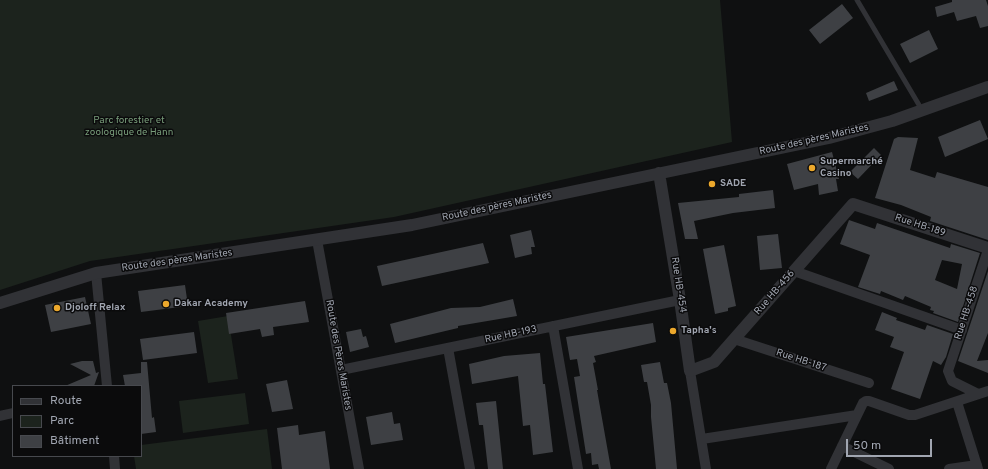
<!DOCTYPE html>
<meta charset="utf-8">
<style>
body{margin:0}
#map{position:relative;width:988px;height:469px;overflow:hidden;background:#0f1011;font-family:Overpass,sans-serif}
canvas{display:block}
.legend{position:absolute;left:12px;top:385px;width:130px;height:72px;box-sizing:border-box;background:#0b0b0c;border:1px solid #47494e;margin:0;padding:5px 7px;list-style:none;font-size:12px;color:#a1a6b1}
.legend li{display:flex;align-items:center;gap:8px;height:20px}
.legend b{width:20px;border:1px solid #47494e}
.scale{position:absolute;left:846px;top:439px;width:86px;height:18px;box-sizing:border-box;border:2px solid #a1a6b1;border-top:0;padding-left:5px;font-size:12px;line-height:14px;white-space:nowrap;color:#a1a6b1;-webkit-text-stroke:3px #0b0b0c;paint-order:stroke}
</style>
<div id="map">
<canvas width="988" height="469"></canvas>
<ul class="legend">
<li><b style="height:5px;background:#313236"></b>Route</li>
<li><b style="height:11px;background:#1c231d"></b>Parc</li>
<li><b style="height:11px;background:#3e4044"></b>Bâtiment</li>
</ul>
<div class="scale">50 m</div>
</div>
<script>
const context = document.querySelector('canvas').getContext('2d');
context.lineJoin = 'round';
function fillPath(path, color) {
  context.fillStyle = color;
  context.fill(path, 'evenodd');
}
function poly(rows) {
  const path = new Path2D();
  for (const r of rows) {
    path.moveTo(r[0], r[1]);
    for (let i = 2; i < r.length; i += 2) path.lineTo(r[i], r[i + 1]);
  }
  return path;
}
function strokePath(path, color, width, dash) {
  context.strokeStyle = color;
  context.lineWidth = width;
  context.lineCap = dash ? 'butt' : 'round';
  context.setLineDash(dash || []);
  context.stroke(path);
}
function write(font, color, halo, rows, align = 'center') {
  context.font = font + ' Overpass,sans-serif';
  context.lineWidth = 3;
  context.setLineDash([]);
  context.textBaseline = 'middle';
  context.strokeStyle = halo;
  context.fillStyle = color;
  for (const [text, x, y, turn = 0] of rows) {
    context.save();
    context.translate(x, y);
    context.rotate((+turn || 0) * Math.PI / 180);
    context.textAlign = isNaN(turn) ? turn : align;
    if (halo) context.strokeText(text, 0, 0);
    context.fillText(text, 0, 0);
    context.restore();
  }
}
fillPath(poly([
 [0,0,720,0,732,142,394,217,90,261,0,290],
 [228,316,238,379,208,383,198,321],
 [245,393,249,424,183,433,179,401],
 [267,429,272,469,136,469,134,456,141,456,141,445]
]), '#1c231d');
fillPath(poly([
 [952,0,986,0,988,6,988,26,980,28,976,16,957,21,954,12,937,17,935,7,952,2],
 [842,4,853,18,820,44,809,30],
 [929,30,938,49,910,63,900,44],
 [894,81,898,90,869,101,866,93],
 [980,120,988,139,945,157,938,137],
 [898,137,918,138,910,170,935,178,937,172,988,187,988,240,930,221,931,217,901,205,875,198,894,139],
 [874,148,881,155,858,179,850,172],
 [832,152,839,179,836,179,838,191,819,195,818,184,794,190,787,164],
 [773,190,775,208,733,213,694,221,698,239,685,239,678,203,739,197,739,194],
 [849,220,875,229,877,223,950,248,951,244,980,253,958,322,933,313,934,311,930,310,931,307,905,296,903,300,881,291,880,294,858,287,870,255,840,244],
 [942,260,962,264,957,289,935,280],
 [531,230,535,247,531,247,532,254,515,258,510,235],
 [778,234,782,268,760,270,757,236],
 [483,243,489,263,382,286,377,266],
 [724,245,736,306,728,308,728,311,715,314,703,249],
 [988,271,988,333,977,361,988,360,988,373,958,361],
 [185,285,188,306,141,312,138,291],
 [85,297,91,324,51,332,45,305],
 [513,299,517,316,458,326,458,328,395,343,390,324,451,308,480,307],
 [305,301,309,322,273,327,274,335,262,337,260,329,229,334,226,313],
 [882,312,897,318,896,320,925,330,927,325,953,334,946,357,941,365,933,361,920,399,891,389,904,352,890,347,894,337,875,330],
 [653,323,656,342,594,356,596,362,593,363,598,390,597,390,611,469,599,469,598,464,592,465,591,453,586,454,574,377,580,376,577,359,570,360,566,337],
 [361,329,363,337,366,336,369,347,350,352,346,332],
 [194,332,197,353,143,360,140,339],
 [540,353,543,384,545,384,553,452,533,455,530,425,523,426,518,376,472,384,469,364,504,356],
 [82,361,93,361,96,373,99,372,94,386,65,386,91,375,70,364],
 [141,362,147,362,152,418,154,417,156,432,141,434,141,386,125,386,123,375,141,373],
 [660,362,664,383,667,383,671,403,677,469,656,469,651,417,651,405,647,382,644,382,641,365],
 [287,380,293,409,272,412,266,384],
 [496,401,503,469,488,469,483,425,479,425,476,403],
 [392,412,394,424,400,423,403,440,371,445,366,417],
 [298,425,299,435,325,431,330,469,282,469,277,428]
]), '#3e4044');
strokePath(poly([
 [857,0,922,110]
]), '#313236', 5);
strokePath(poly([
 [317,240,359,469],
 [794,271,962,330],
 [96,273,107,386],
 [553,326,578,469],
 [734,339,869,383],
 [448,348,470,469],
 [341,370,680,300],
 [690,371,706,469],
 [978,394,952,381,948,371,988,250],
 [957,402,978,469],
 [0,416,13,413],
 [702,439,857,415],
 [842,446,889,469],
 [114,456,115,469],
 [831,469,863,403,866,401,869,401,909,415,915,415,988,391],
 [949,469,977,465]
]), '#313236', 10);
strokePath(poly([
 [659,173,680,300,690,371,714,362,853,204,988,248],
 [0,303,96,273,412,225,829,138,892,121,988,87]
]), '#313236', 12);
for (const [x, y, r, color] of [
 [812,168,4,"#eca82c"],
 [712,184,4,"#eca82c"],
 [166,304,4,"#eca82c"],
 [57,308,4,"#eca82c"],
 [673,331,4,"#eca82c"]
]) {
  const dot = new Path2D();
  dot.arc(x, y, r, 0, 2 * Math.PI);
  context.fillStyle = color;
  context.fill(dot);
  strokePath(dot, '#0b0b0c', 1.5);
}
write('10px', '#789c7a', '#0b0b0c', [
 ["Parc forestier et",129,121],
 ["zoologique de Hann",129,133]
]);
write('10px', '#a1a6b1', '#0b0b0c', [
 ["Route des pères Maristes",814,140,-13],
 ["Route des pères Maristes",497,207,-12],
 ["Rue HB-189",920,226,18],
 ["Route des pères Maristes",177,261,-8],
 ["Rue HB-454",678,285,81],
 ["Rue HB-456",775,293,-49],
 ["Rue HB-458",967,313,-72],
 ["Rue HB-193",511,335,-12],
 ["Route des Pères Maristes",338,355,80],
 ["Rue HB-187",801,361,18]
]);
write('bold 10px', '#a1a6b1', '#0b0b0c', [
 ["Supermarché",820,162],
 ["Casino",820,174],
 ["SADE",720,184],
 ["Dakar Academy",174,304],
 ["Djoloff Relax",65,308],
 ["Tapha's",681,331]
], 'left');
</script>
